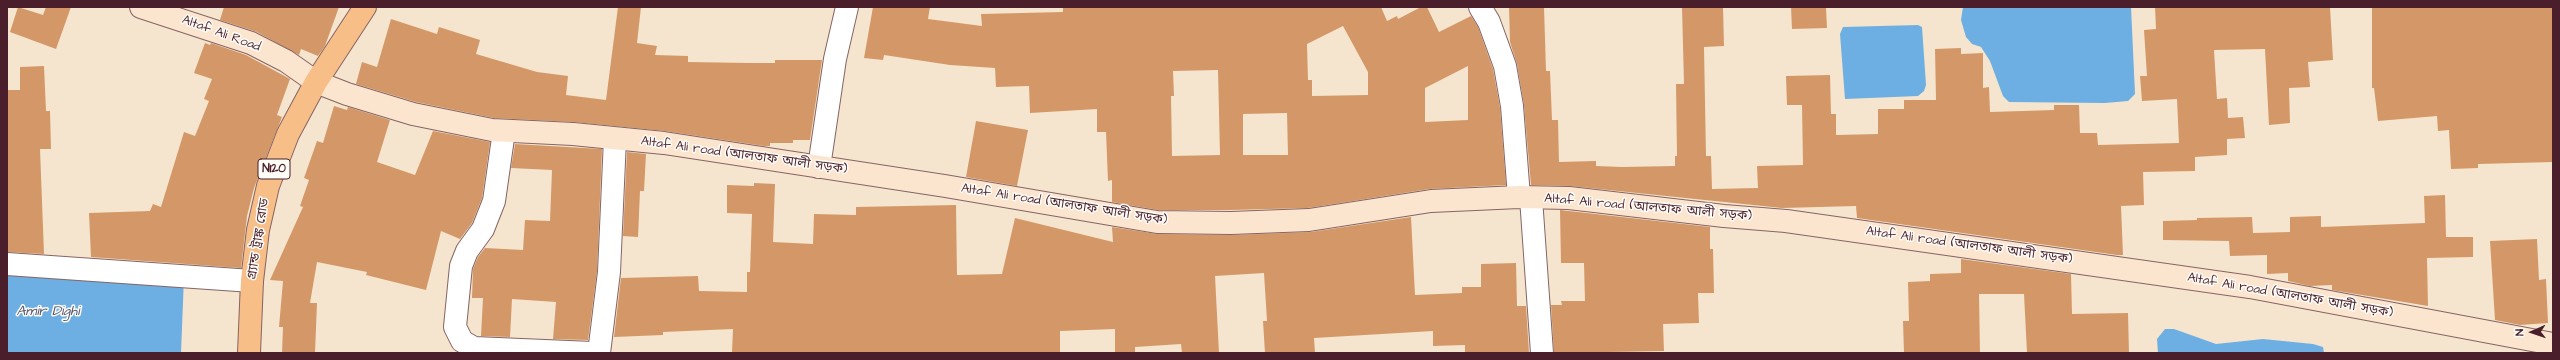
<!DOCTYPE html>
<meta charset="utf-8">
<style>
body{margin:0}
#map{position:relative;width:2560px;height:360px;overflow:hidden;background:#f5e5ce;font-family:"Architects Daughter",sans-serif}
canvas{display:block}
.frame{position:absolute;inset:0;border:8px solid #4a1f2b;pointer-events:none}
.north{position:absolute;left:2512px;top:312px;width:40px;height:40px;-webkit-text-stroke:3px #fdfcf7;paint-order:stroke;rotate:268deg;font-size:11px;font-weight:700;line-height:16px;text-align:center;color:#4a1f2b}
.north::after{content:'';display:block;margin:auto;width:14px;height:18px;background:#4a1f2b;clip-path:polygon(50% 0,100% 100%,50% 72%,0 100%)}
</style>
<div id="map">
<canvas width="2560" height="360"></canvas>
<div class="frame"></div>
<div class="north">N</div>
</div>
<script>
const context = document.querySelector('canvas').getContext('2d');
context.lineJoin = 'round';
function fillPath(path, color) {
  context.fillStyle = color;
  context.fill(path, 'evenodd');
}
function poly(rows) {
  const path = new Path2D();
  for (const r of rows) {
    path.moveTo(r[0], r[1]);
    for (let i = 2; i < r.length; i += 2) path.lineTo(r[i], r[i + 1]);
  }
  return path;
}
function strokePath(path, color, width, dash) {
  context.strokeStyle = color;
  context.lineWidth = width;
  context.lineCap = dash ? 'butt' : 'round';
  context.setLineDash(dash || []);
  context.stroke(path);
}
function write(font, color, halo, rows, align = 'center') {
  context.font = font + ' "Architects Daughter","Noto Sans Bengali",sans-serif';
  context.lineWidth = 3;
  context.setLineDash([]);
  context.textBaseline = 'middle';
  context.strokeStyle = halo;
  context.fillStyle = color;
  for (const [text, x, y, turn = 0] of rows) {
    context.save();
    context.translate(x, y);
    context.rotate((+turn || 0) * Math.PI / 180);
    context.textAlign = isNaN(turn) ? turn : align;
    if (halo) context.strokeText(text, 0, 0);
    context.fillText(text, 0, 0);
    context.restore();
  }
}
fillPath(poly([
 [1963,7,2131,7,2135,94,2128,101,2105,103,2009,102,2003,96,1990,61,1981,47,1972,44,1966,37,1961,20],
 [1918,25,1922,27,1926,85,1924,91,1918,96,1845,99,1840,34,1843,27],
 [7,269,184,277,181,353,7,353],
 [2165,329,2174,329,2216,344,2263,339,2313,344,2323,347,2324,353,2158,353,2157,339]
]), '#6dafe2');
fillPath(poly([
 [18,7,43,15,46,7,71,7,56,49,10,32],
 [224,7,339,7,325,46,318,56,301,49,299,55,257,32,220,20],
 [618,7,641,7,637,43,657,46,655,55,688,56,688,62,750,63,775,63,775,60,822,60,810,140,793,140,793,143,770,143,770,146,764,146,665,131,574,122,494,118,416,102,356,84,362,62,377,67,391,19,437,34,439,27,480,40,476,54,537,72,568,76,566,95,606,100],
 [873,7,930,7,928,19,982,26,981,14,1063,12,1063,7,1381,7,1387,21,1397,16,1398,19,1421,7,1427,7,1439,32,1471,16,1478,27,1493,69,1500,108,1506,185,1429,189,1308,208,1231,210,1158,210,1112,202,1112,180,1108,181,1106,132,1097,132,1097,109,1030,113,1029,86,996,87,995,68,950,65,884,55,883,60,864,58],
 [1343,26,1368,72,1368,95,1312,96,1312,80,1308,80,1307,44],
 [1468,66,1468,120,1425,122,1425,88],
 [1218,70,1220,155,1172,156,1171,96,1174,96,1173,71],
 [1287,113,1288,155,1243,155,1243,114],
 [1509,7,1544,7,1546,71,1550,71,1552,120,1558,120,1559,162,1596,161,1596,166,1622,167,1675,166,1675,156,1677,156,1676,84,1684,84,1682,7,1723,7,1724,46,1704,47,1706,156,1711,156,1712,189,1758,188,1757,166,1803,165,1802,105,1787,105,1786,76,1830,75,1831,114,1836,114,1836,135,1878,134,1878,109,1904,109,1904,100,1936,100,1935,49,1961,48,1961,54,1983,53,1983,88,1989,87,1990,112,2054,110,2054,105,2079,105,2080,133,2097,133,2098,145,2179,143,2177,99,2142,101,2140,76,2147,76,2144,30,2156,29,2155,7,2330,7,2333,60,2308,62,2310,87,2289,88,2290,123,2269,125,2265,49,2214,50,2217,99,2227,98,2228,118,2243,117,2245,138,2227,139,2227,155,2195,157,2195,171,2143,172,2144,205,2121,206,2123,255,2117,255,1857,218,1856,206,1782,208,1570,186,1531,185,1524,105,1517,64,1510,42],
 [1791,7,1826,7,1827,28,1792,29],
 [2372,7,2553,7,2553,162,2478,164,2478,168,2451,169,2449,130,2438,131,2437,116,2378,121,2374,88,2372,88],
 [205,43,210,45,211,43,246,55,290,79,277,115,282,117,254,188,247,216,241,268,91,257,89,213,150,211,153,204,161,207,184,132,195,136,209,101,204,99,212,79,194,73],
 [44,66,46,111,50,111,51,149,40,149,44,254,7,252,7,90,20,90,20,67],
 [334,106,347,110,348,107,390,120,377,162,415,175,433,131,490,142,482,198,472,223,460,239,441,231,426,290,366,275,367,272,317,262,310,303,317,303,315,353,282,353,283,327,279,327,283,281,270,280,303,207,300,206,309,180,304,178,317,141,323,143],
 [976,121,1028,130,1017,186,966,177],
 [515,144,602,149,597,271,588,340,553,339,556,302,512,299,510,337,481,336,483,298,472,298,473,269,478,257,485,248,523,250,525,220,550,221,552,170,511,168],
 [627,152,646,154,644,191,640,191,638,237,623,236],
 [754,183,775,184,773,242,813,244,814,214,856,215,856,207,956,205,957,275,1002,274,1015,218,1113,242,1112,227,1157,234,1231,235,1311,232,1411,217,1415,295,1462,293,1462,287,1481,287,1481,264,1516,263,1517,306,1526,306,1529,353,1465,353,1465,345,1433,346,1433,331,1314,338,1315,353,1265,353,1263,321,1267,321,1264,273,1215,276,1219,353,1182,353,1181,344,1135,347,1135,353,1115,353,1115,329,1060,331,1060,353,732,352,733,329,663,332,663,335,614,337,621,278,698,276,699,291,747,292,747,272,750,272,752,214,727,213,727,185,754,186],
 [2445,195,2446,237,2473,237,2473,257,2427,258,2428,306,2332,290,2332,285,2310,286,2288,281,2288,273,2267,274,2267,255,2230,256,2229,241,2163,240,2163,221,2197,220,2197,218,2252,217,2253,233,2290,232,2290,217,2321,216,2321,227,2425,223,2424,196],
 [1560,210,1710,227,1710,249,1713,249,1714,293,1698,293,1699,323,1663,324,1664,351,1554,353,1551,305,1562,305,1561,301,1585,301,1584,263,1561,263],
 [2537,239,2539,280,2546,279,2548,323,2520,325,2495,320,2490,241],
 [1961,259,2071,274,2072,314,2128,313,2129,353,2027,353,2024,294,1979,294,1980,353,1904,353,1903,321,1909,321,1908,282,1930,281,1930,274,1961,273]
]), '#d49868');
const minor = poly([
 [1480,7,1489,22,1505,66,1512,106,1519,197],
 [504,131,494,201,483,229,467,251,461,266,455,327,462,341,474,348,592,353],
 [819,167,835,59,847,7],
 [1531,198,1542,353],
 [7,264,252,281],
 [599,353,609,272,615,139]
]);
const secondary = poly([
 [141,7,251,43,286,61,316,82,347,94,413,114,492,130,573,134,664,143,945,186,1157,222,1231,223,1309,220,1431,201,1519,197,1569,198,1724,216,1786,221,2250,287,2553,344]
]);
const trunk = poly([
 [249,353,252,281,258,230,268,186,288,134,316,82,365,7]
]);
strokePath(minor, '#866464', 24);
strokePath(secondary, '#866464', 24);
strokePath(trunk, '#866464', 24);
strokePath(minor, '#fff', 22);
strokePath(secondary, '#fce5cf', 22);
strokePath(trunk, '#f7be87', 22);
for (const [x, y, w] of [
 [274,169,32]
]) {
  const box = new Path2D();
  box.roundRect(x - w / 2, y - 10, w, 20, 3);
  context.fillStyle = '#fdfcf7';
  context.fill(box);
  strokePath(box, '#4a1f2b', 1);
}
write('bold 12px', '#4a1f2b', null, [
 ["N120",274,169]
]);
write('13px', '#4a1f2b', '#fdfcf7', [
 ["Altaf Ali Road",221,34,20],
 ["Altaf Ali road (আলতাফ আলী সড়ক)",744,156,8],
 ["Altaf Ali road (আলতাফ আলী সড়ক)",1064,205,9],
 ["Altaf Ali road (আলতাফ আলী সড়ক)",1648,208,5],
 ["গ্র্যান্ড ট্রাঙ্ক রোড",259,239,-81],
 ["Altaf Ali road (আলতাফ আলী সড়ক)",1969,246,8],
 ["Altaf Ali road (আলতাফ আলী সড়ক)",2290,296,10]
]);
write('italic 14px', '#585974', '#fdfcf7', [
 ["Amir Dighi",48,312]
]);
</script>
